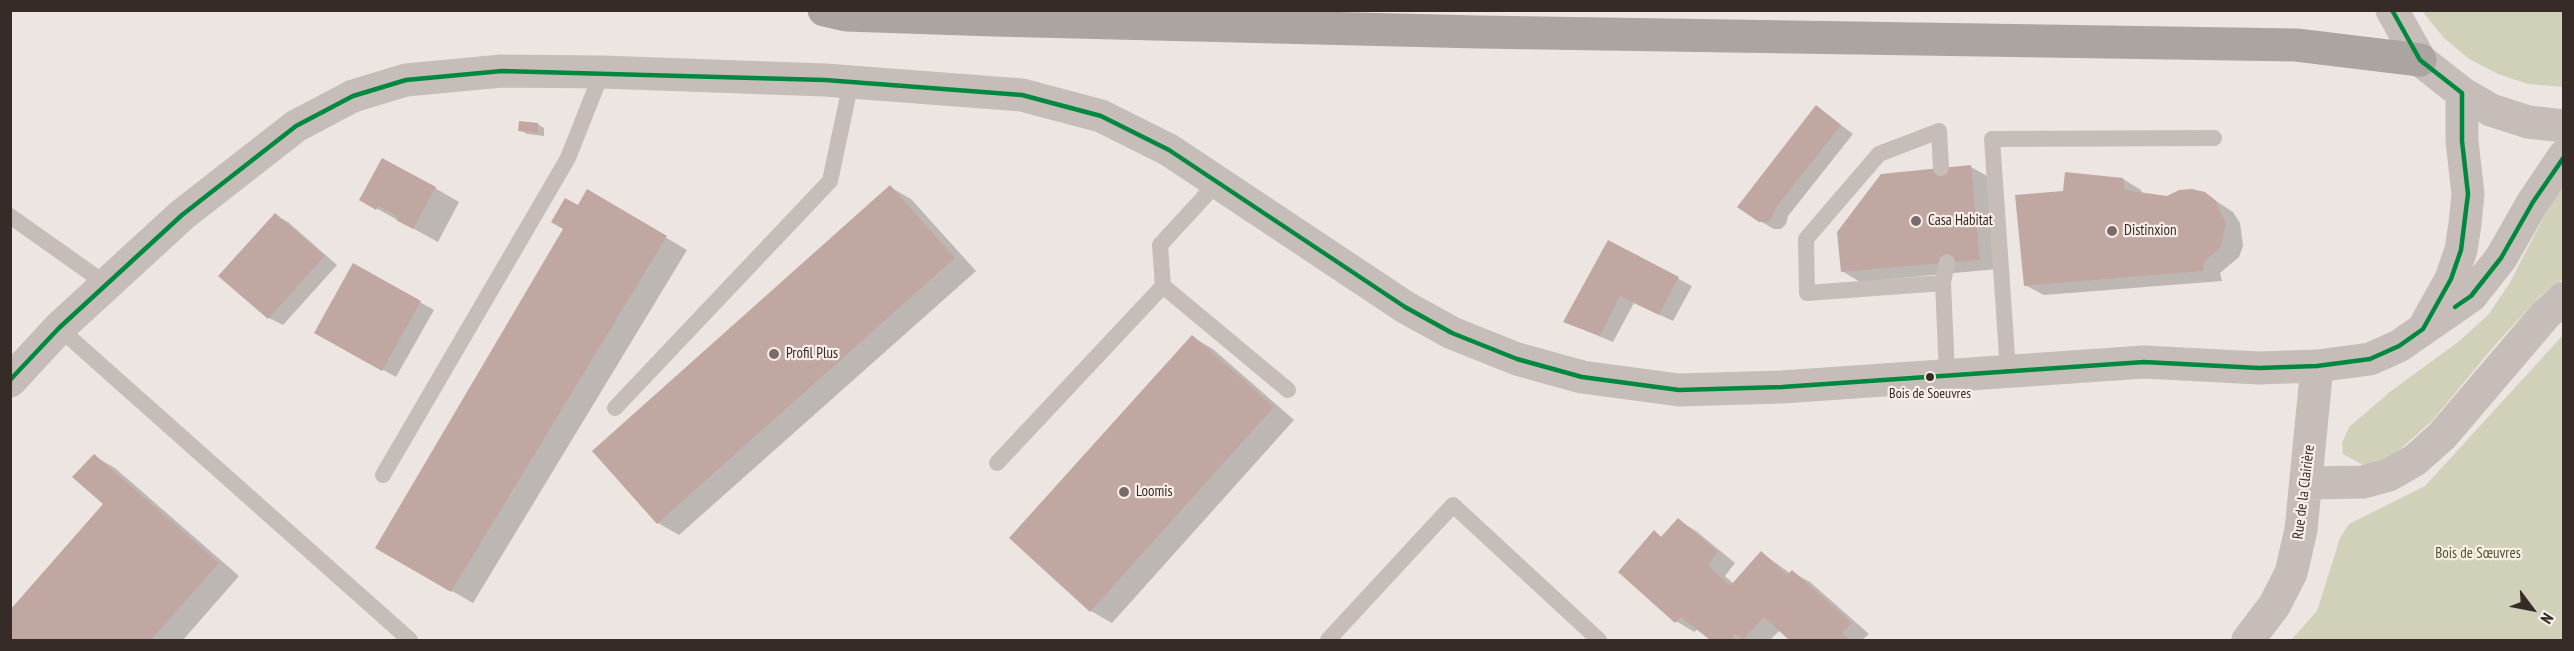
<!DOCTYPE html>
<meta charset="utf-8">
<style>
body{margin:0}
#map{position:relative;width:2574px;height:651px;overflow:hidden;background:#ede5e1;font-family:"PT Sans Narrow",sans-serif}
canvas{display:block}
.frame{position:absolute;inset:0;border:12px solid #372b28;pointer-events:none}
.north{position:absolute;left:2502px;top:579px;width:60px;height:60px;-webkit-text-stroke:4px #faefe8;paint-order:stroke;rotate:122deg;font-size:16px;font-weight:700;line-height:24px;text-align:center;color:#372b28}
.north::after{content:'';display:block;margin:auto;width:21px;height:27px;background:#372b28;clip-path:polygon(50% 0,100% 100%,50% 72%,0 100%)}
</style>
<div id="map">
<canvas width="2574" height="651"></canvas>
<div class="frame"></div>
<div class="north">N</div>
</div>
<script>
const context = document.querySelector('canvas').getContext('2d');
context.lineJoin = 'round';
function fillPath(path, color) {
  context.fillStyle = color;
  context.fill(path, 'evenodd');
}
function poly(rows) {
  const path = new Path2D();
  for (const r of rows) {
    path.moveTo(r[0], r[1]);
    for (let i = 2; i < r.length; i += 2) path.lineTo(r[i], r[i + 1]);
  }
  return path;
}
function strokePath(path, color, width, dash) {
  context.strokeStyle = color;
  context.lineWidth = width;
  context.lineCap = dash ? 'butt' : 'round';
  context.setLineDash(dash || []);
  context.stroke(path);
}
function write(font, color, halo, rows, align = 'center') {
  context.font = font + ' "PT Sans Narrow",sans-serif';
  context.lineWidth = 4.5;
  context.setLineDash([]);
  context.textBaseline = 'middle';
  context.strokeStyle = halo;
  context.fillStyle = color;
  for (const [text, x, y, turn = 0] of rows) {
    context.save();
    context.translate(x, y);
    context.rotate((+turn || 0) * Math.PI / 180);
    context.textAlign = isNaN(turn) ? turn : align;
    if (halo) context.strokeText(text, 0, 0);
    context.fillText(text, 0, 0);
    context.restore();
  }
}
fillPath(poly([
 [2422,11,2563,11,2563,87,2528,84,2498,74,2469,59,2444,38],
 [2563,187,2563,279,2540,296,2496,344,2432,421,2397,452,2381,462,2363,465,2343,454,2342,443,2349,427,2391,391,2458,342,2488,315,2509,284,2549,207],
 [2563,335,2563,640,2291,640,2317,611,2340,538,2349,524,2425,486]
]), '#d1d1ba');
fillPath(poly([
 [1817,107,1853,134,1788,216,1786,224,1781,229,1774,229,1760,221],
 [538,124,544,128,544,136,527,134,520,130],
 [1971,167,1989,177,1997,269,1860,282,1842,271],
 [2123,179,2141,190,2142,194,2167,198,2204,193,2233,212,2240,223,2243,246,2239,257,2220,273,2222,281,2044,295,2025,285,2064,192],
 [890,187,911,199,976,271,679,535,658,523,594,451],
 [435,188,459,202,438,242,361,200],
 [587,191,687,250,473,603,377,548],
 [275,215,288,222,337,265,283,325,269,318,220,276],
 [1609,242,1692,286,1673,321,1634,303,1613,342,1565,322],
 [354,265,434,310,396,377,316,332],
 [1192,337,1213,349,1294,420,1112,623,1091,611,1011,538],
 [94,456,115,468,239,576,183,640,10,640,10,612,105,504],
 [1678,520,1696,531,1735,563,1725,576,1734,584,1762,553,1791,574,1792,572,1810,582,1869,634,1862,640,1791,640,1780,630,1770,640,1712,640,1698,629,1694,632,1676,621,1654,532,1663,538]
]), '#0003');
fillPath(poly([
 [1816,105,1841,125,1775,209,1773,216,1768,222,1759,222,1737,207],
 [519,121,538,123,538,133,518,131],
 [382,158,436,187,413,229,396,220,398,217,378,206,376,210,359,200],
 [1971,165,1980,260,1841,272,1837,232,1881,174],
 [2065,172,2123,178,2125,190,2167,196,2179,190,2192,189,2205,192,2215,200,2226,223,2221,247,2203,263,2204,271,2024,286,2015,195,2063,191],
 [890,185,955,258,657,524,592,451],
 [587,189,667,236,451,592,375,548,563,229,551,222,565,198,578,205],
 [275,213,325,256,268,319,218,276],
 [1608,240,1679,277,1659,315,1620,296,1600,336,1563,322],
 [353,263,421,301,382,371,314,333],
 [1192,335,1274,407,1090,612,1009,538],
 [94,454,219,563,151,640,10,640,10,610,103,504,72,477],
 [1678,518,1718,552,1708,565,1730,586,1761,551,1787,575,1792,570,1852,623,1842,633,1850,640,1789,640,1764,617,1743,640,1736,634,1731,640,1710,640,1681,617,1675,623,1618,572,1654,530,1661,537]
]), '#c1a7a2');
strokePath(poly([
 [1941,168,1939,131,1879,154,1806,239,1807,293,1943,283,1947,375],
 [10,216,106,284],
 [1943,283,1947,262],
 [1163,286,1288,390],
 [59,328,410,640],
 [2008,370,1992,139,2214,138],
 [615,408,830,181,851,82],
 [997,463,1163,286,1160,245,1218,182],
 [383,475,568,158,602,72],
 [1328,640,1453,505,1599,640]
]), '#c6bdb9', 16);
strokePath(poly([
 [2392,10,2420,60,2462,93,2491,110,2528,122,2564,126],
 [2427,322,2451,279,2461,250,2465,224,2468,194,2462,141,2462,93],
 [10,381,59,328,182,215,296,126,353,96,406,80,502,71,602,72,825,80,1022,95,1101,116,1169,150,1405,307,1452,333,1517,359,1582,377,1679,390,1782,387,2144,362,2259,368,2317,366,2370,359,2399,346,2471,296,2501,258,2533,202,2564,156],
 [2308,483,2363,482,2389,475,2415,460,2442,436,2546,314,2564,298],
 [2248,640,2274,606,2291,573,2301,530,2317,366]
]), '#c6bdb9', 33);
strokePath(poly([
 [824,10,846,15,994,20,1479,32,2296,45,2420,60]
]), '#aca4a0', 33);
strokePath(poly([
 [2455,307,2471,296,2501,258,2533,202,2564,157],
 [10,380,59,328,182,215,296,126,353,96,406,80,502,71,825,80,1022,95,1101,116,1169,150,1405,307,1452,333,1517,359,1582,377,1679,390,1782,387,2144,362,2259,368,2317,366,2370,359,2399,346,2423,329,2451,279,2461,250,2468,194,2462,141,2462,93,2420,60,2392,10]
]), '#00893e', 4.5);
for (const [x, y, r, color] of [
 [1916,221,6,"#776c69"],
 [2112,231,6,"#776c69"],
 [774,354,6,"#776c69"],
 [1930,377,5,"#372b28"],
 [1124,492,6,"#776c69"]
]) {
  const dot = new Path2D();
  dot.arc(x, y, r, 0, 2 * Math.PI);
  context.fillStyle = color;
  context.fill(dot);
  strokePath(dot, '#faefe8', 2);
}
write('14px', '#372b28', '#faefe8', [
 ["Bois de Soeuvres",1930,394]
]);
write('15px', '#372b28', '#faefe8', [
 ["Casa Habitat",1928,221],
 ["Distinxion",2124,231],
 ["Profil Plus",786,354],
 ["Loomis",1136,492]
], 'left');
write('15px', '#372b28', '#faefe8', [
 ["Rue de la Clairière",2304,492,-83]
]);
write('15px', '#4c552b', '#faefe8', [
 ["Bois de Sœuvres",2478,554]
]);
</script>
